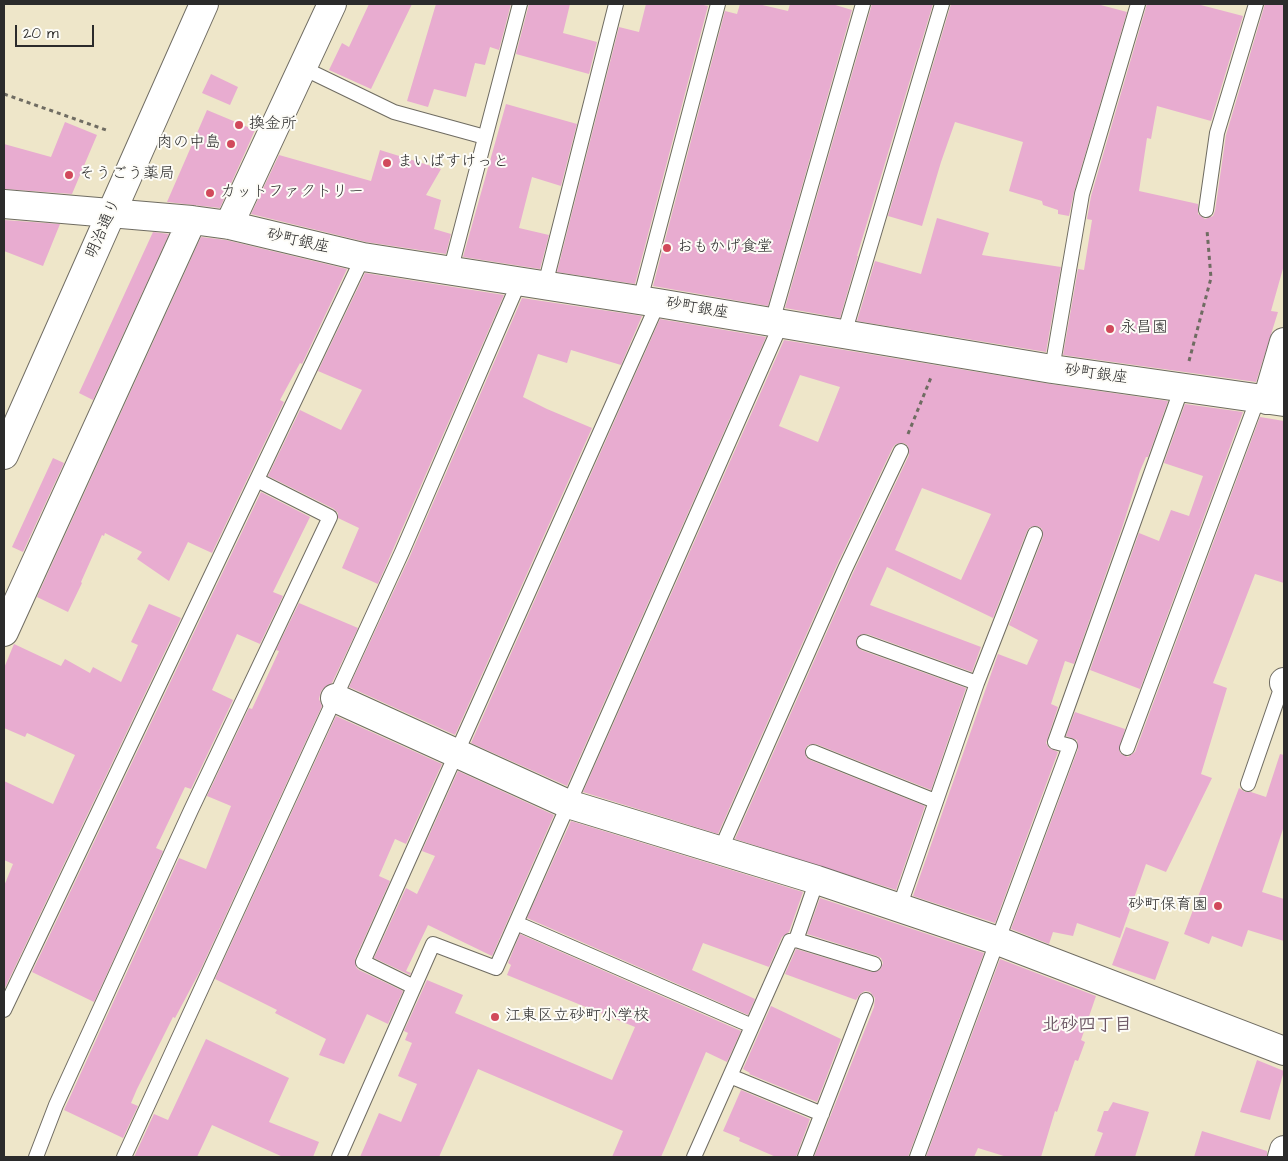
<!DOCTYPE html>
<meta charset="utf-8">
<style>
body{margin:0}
#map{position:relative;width:1288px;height:1161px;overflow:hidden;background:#eee6c9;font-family:"Architects Daughter",sans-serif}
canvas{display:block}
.frame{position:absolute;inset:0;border:5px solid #2b2b2b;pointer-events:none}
.scale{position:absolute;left:15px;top:25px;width:79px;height:22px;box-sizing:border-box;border:2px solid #2b2b2b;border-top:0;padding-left:6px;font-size:15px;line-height:18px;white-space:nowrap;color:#2b2b2b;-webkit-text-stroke:4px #fdfcf7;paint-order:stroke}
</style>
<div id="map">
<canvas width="1288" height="1161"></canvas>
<div class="frame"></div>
<div class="scale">20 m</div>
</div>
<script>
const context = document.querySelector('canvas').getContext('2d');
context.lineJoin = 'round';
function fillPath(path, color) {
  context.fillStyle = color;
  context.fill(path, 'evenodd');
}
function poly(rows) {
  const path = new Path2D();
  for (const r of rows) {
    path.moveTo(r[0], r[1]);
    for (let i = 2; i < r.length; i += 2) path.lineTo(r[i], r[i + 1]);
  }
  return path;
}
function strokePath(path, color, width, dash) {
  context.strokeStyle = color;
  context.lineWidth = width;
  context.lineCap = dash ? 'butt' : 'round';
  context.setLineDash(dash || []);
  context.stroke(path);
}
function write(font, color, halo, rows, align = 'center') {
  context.font = font + ' "Architects Daughter","Klee One",sans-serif';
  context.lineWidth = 4;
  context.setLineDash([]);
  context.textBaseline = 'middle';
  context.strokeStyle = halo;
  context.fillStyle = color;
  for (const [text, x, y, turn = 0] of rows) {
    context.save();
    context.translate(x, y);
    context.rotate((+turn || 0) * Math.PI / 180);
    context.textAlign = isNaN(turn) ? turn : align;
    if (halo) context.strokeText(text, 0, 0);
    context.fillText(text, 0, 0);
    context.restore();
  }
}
fillPath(poly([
 [369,4,412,4,371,89,329,70,342,43,349,47],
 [436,4,511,4,499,50,490,47,485,65,475,63,466,97,434,89,428,107,407,101],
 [529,4,570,4,563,33,597,42,589,74,516,54],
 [646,4,699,4,708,6,635,284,557,272,619,27,639,32],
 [740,4,758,4,788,11,790,4,832,4,852,10,768,306,653,286,725,11,737,14],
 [872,4,933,4,857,256,858,256,840,318,785,308],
 [951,4,1097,4,1127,12,1074,192,1069,216,1058,214,1058,210,1043,205,1042,201,1009,191,1023,142,955,122,941,162,922,226,888,216],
 [1147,4,1197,4,1243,16,1211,121,1157,106,1151,139,1147,138,1139,191,1198,204,1198,214,1205,219,1213,216,1215,211,1226,135,1265,4,1284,4,1284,265,1271,311,1278,312,1256,382,1063,355,1078,269,1084,270,1092,220,1087,219,1091,196],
 [211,74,238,87,230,105,202,93],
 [506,104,577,124,561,186,532,177,519,228,549,235,540,269,463,257],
 [207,110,255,130,248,146,220,208,167,202],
 [65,122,97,135,72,194,4,189,4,144,51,157],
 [380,150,441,169,426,195,441,200,434,229,451,234,446,254,366,242,251,214,279,155,371,181],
 [937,218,989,233,982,255,1061,267,1046,352,857,321,875,261,921,274],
 [4,220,60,224,43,266,4,251],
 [153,232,169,234,93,400,79,393],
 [201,237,226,240,347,269,302,364,300,363,280,400,284,402,212,553,188,542,169,581,137,559,142,552,105,533,104,536,102,535,81,582,82,583,68,612,37,597],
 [365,273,504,295,378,584,342,568,359,528,338,518,338,513,334,509,268,476,300,410,341,430,362,390,318,371],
 [522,298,642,316,621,365,571,350,567,363,538,354,523,397,547,409,592,428,455,735,349,687,410,556],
 [660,319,766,337,567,786,471,743],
 [784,340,1050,384,1168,401,1148,457,1146,457,1140,471,1122,528,1074,664,1065,661,1051,704,1058,707,1046,743,1049,748,1058,752,995,923,913,896,998,654,1027,665,1038,640,1009,625,1043,537,1042,529,1038,526,1030,527,1027,531,993,618,887,567,870,605,981,647,972,672,867,634,862,634,856,639,856,644,861,650,966,688,931,790,816,744,808,745,805,749,806,757,810,760,925,806,896,890,735,839,853,573,909,455,908,446,904,443,896,444,893,447,837,565,718,834,583,792],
 [800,375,840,387,818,442,779,426],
 [922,488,991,514,961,580,895,550],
 [1185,404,1243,412,1140,689,1090,670,1139,533,1159,541,1171,510,1189,516,1203,476,1164,463],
 [1260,417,1284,421,1284,583,1255,574,1213,683,1227,688,1201,774,1212,778,1166,872,1146,864,1120,938,1077,923,1073,936,1053,932,1049,944,1011,929,1078,749,1077,740,1066,736,1075,712,1125,729,1119,750,1121,754,1128,757,1135,752],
 [53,458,64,463,23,552,12,547],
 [261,492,310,517,273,592,283,596,260,644,237,634,212,690,233,700,191,789,185,787,156,848,163,851,94,1002,32,972],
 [299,603,358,628,332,683,326,686,321,691,319,699,322,706,200,971,175,1018,173,1017,137,1089,131,1103,138,1106,123,1138,64,1110,179,858,206,869,231,806,207,796,249,708,252,709,279,651,276,650],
 [149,604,181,618,4,990,4,886,13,864,4,860,4,781,53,804,75,755,27,733,25,737,4,728,4,668,14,644,61,666,65,659,90,673,93,667,121,682,138,645,131,642],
 [336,716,442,764,406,844,395,839,379,876,390,881,355,959,356,967,359,970,403,991,388,1024,367,1014,344,1064,319,1055,326,1039,275,1013,277,1010,215,979],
 [1280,754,1284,755,1284,826,1262,892,1284,899,1284,941,1248,930,1242,947,1212,936,1209,944,1184,934,1239,788,1245,792,1251,792,1266,797],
 [458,771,554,815,492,956,428,925,406,971,411,973,410,975,374,958,406,888,417,894,435,856,422,851],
 [571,821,803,892,789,932,782,937,769,967,703,943,692,970,755,999,748,1015,527,918],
 [820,898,984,953,908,1157,814,1157,874,1007,875,998,870,992,865,991,860,994,856,1000,785,974,796,949,872,972,880,970,883,963,881,958,877,956,807,934],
 [1126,927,1169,942,1155,980,1112,965],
 [520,934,741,1031,727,1062,706,1052,661,1157,612,1157,623,1131,478,1069,439,1157,360,1157,379,1113,401,1122,417,1084,398,1076,412,1043,405,1040,408,1033,404,1031,427,980,463,995,455,1013,612,1080,635,1027,507,975,511,965,508,963],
 [1000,959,1096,996,1081,1040,1085,1042,1078,1061,1075,1060,1057,1112,1055,1111,1041,1157,1007,1157,978,1148,974,1157,926,1157],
 [771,1006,841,1039,817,1102,749,1074,750,1073,743,1069],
 [206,1039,289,1078,269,1122,319,1142,313,1157,283,1157,212,1125,197,1157,134,1157,154,1114,168,1120],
 [1257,1060,1284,1071,1270,1120,1240,1112],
 [741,1090,810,1119,796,1157,776,1157,739,1141,740,1138,723,1131],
 [1113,1102,1149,1112,1135,1157,1094,1157,1103,1133,1097,1131,1104,1111,1108,1111],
 [1202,1131,1267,1151,1267,1157,1194,1157]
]), '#e8acd0');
const service = poly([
 [303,68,394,112,485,137],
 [1206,210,1217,133,1256,4],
 [450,272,520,4],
 [545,285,616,4],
 [640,300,718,4],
 [772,322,863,4],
 [844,334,942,4],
 [1052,369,1082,194,1138,4],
 [864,642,977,683],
 [1127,748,1258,398],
 [813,752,935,801],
 [1248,784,1284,680],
 [720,851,845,569,901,451],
 [817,880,796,940,874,964],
 [899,908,977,683,1035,534],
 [516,923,752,1026],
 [796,940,790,941,730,1076,822,1114],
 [414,987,433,944,496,968,781,324],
 [4,1010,363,257],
 [36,1157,56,1105,191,810,330,517,257,480],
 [124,1157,402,552,519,282],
 [339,1157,414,987,363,962,658,303],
 [694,1157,730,1076],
 [805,1157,866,1000],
 [917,1157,1070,746,1055,742,1182,387]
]);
const minor = poly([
 [4,204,192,220,229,225,363,257,658,303,1052,369,1284,402],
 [229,225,332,4],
 [1267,400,1284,342],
 [4,632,192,220],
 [1284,682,1284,683],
 [335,698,568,804,817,880,998,941,1284,1051],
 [1282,1157,1284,1150]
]);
const primary = poly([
 [4,455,204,4]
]);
strokePath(service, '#6f6c62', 16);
strokePath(minor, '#6f6c62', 30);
strokePath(primary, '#6f6c62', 30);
strokePath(poly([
 [4,94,109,131],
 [1189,361,1211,278,1207,230],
 [908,434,932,375]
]), '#6f6c62', 3, [4, 4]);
strokePath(service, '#fff', 14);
strokePath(minor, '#fff', 28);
strokePath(primary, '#fff', 28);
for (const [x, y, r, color] of [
 [239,125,5,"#d1495b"],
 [231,144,5,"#d1495b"],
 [387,163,5,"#d1495b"],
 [69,175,5,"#d1495b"],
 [210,193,5,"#d1495b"],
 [667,248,5,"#d1495b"],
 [1110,329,5,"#d1495b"],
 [1218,906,5,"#d1495b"],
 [495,1017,5,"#d1495b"]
]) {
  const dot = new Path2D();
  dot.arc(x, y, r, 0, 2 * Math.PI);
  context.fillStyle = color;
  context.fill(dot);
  strokePath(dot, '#fdfcf7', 2);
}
write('16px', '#2b2b2b', '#fdfcf7', [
 ["換金所",249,125],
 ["肉の中島",221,144,"right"],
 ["まいばすけっと",397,163],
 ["そうごう薬局",79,175],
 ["カットファクトリー",220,193],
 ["おもかげ食堂",677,248],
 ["永昌園",1120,329],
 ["砂町保育園",1208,906,"right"],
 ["江東区立砂町小学校",505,1017]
], 'left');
write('16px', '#2b2b2b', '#fdfcf7', [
 ["明治通り",104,229,-66],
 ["砂町銀座",298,242,13],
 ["砂町銀座",697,309,10],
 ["砂町銀座",1096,375,8]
]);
write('bold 18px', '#6d5865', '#fdfcf7', [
 ["北砂四丁目",1087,1026]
]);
</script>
